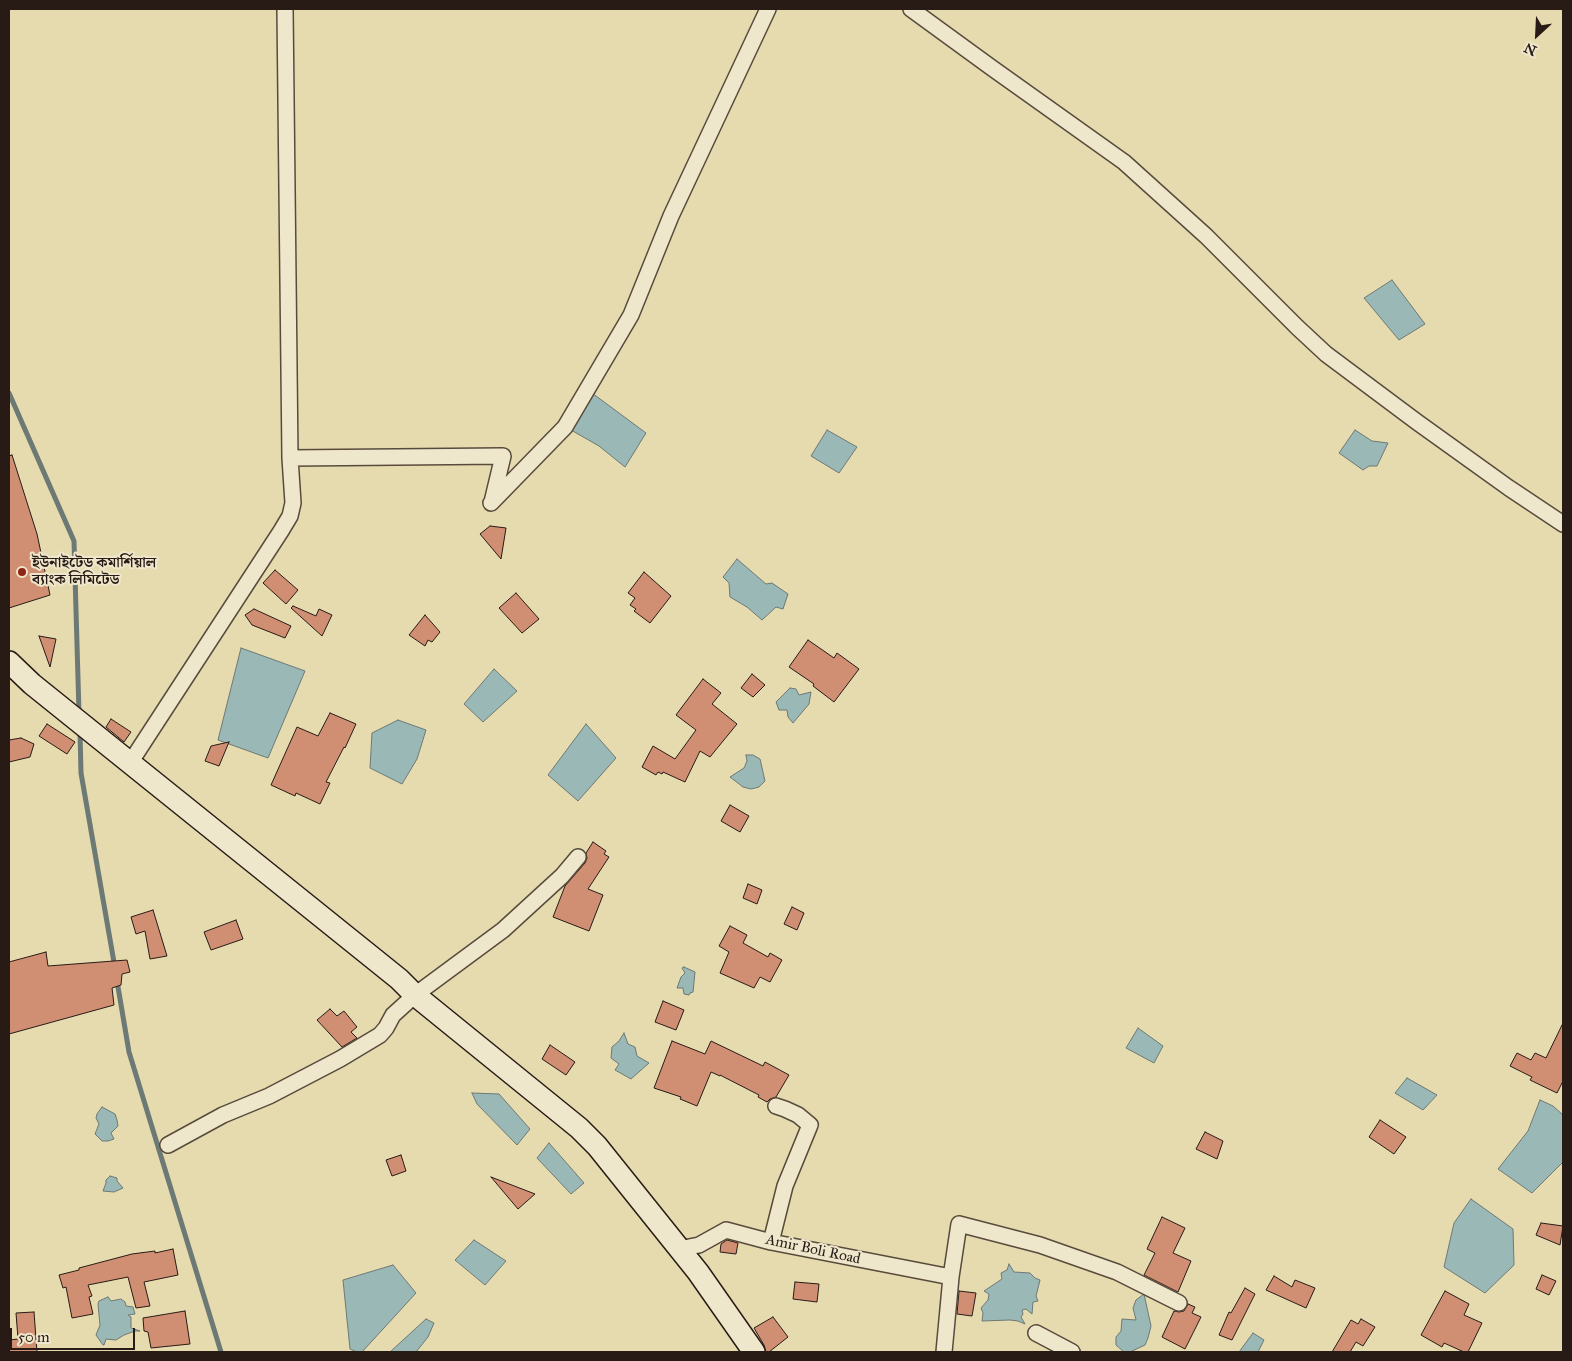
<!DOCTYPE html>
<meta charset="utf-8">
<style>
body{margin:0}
#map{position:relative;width:1572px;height:1361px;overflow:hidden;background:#e6daaf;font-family:"IM FELL Great Primer",serif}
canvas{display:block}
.frame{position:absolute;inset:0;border:10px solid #281b16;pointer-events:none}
.north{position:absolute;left:1512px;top:10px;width:50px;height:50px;-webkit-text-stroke:4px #efe7cb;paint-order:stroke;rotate:205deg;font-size:14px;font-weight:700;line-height:20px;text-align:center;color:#281b16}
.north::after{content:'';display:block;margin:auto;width:18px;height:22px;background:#281b16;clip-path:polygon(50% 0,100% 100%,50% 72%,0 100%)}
.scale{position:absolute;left:10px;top:1328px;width:125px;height:22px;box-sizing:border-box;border:2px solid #281b16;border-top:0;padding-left:6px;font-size:15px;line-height:18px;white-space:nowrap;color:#281b16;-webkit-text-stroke:4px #efe7cb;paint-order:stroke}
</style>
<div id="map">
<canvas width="1572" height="1361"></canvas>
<div class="frame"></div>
<div class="north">N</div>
<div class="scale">50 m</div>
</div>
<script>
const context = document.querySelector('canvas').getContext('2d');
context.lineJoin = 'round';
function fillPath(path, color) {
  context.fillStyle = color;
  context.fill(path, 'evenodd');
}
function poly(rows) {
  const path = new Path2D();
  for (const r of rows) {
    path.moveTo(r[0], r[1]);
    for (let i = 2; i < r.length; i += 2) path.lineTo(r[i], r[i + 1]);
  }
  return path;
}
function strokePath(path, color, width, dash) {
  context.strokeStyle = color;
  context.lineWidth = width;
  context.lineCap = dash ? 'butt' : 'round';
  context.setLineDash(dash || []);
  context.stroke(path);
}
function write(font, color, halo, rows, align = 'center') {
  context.font = font + ' "IM FELL Great Primer","Noto Serif Bengali",serif';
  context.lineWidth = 4;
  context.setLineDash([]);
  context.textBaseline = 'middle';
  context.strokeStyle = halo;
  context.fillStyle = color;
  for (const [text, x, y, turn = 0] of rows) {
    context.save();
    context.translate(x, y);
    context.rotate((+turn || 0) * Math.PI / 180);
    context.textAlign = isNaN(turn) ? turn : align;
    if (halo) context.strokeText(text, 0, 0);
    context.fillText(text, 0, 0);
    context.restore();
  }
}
const water = poly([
 [1392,280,1425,324,1399,340,1364,298,1392,280],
 [592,393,646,433,625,467,599,446,571,430,592,393],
 [827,430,857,447,839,473,811,456,827,430],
 [1355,430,1372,441,1388,443,1377,466,1369,466,1363,470,1339,453,1355,430],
 [737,559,766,584,772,583,788,594,783,609,776,607,762,620,747,607,730,597,729,583,723,577,737,559],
 [241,648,305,671,268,758,218,740,241,648],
 [494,669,517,691,483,722,464,704,494,669],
 [790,688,796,689,799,695,811,692,809,704,793,723,788,717,787,710,779,710,776,702,790,688],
 [398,720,426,730,417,759,402,784,370,768,372,733,398,720],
 [586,724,616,758,578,801,548,775,586,724],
 [746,755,753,755,760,759,765,781,759,787,751,789,743,787,730,777,744,768,747,761,746,755],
 [684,967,695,972,693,992,690,993,689,995,684,994,683,988,677,988,681,977,685,973,682,968,684,967],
 [1138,1028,1163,1046,1154,1063,1126,1048,1138,1028],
 [624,1033,628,1044,635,1047,637,1056,649,1063,631,1079,615,1070,619,1064,611,1058,612,1047,619,1041,624,1033],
 [1407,1078,1437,1095,1423,1110,1395,1093,1407,1078],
 [472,1093,499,1094,530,1129,517,1145,477,1104,472,1093],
 [1540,1100,1553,1106,1563,1115,1563,1162,1532,1193,1498,1169,1528,1131,1540,1100],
 [102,1107,115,1114,117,1120,118,1126,111,1133,114,1139,108,1141,102,1141,95,1134,99,1124,96,1118,97,1114,102,1107],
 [549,1143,584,1183,571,1194,537,1158,549,1143],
 [110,1176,117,1178,117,1181,123,1188,114,1192,103,1191,106,1183,106,1180,110,1176],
 [1471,1199,1513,1229,1514,1265,1485,1293,1444,1267,1454,1223,1471,1199],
 [474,1240,506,1261,485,1285,455,1260,474,1240],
 [1009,1264,1014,1272,1030,1273,1035,1278,1040,1280,1036,1296,1038,1301,1033,1302,1032,1314,1026,1309,1022,1310,1023,1314,1021,1317,1025,1324,1018,1321,1010,1320,982,1321,983,1313,981,1308,988,1300,989,1294,984,1291,1002,1279,1001,1273,1007,1270,1009,1264],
 [393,1265,416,1293,362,1352,357,1352,350,1349,343,1280,393,1265],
 [1144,1294,1151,1326,1148,1338,1145,1345,1130,1352,1124,1352,1116,1345,1116,1337,1121,1331,1122,1319,1136,1320,1133,1308,1136,1300,1144,1294],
 [108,1297,111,1301,121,1299,125,1302,126,1306,133,1307,135,1314,128,1315,131,1317,131,1328,140,1331,135,1331,124,1335,116,1340,106,1339,104,1345,103,1345,96,1335,100,1325,98,1304,99,1301,108,1297],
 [426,1319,434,1323,428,1337,416,1352,390,1352,426,1319],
 [1253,1333,1264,1340,1258,1352,1239,1352,1253,1333]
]);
fillPath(water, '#9ab8b5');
strokePath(water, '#6c7975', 1);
strokePath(poly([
 [9,393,74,541,79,713],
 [80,732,81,773,115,968],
 [117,981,129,1052,221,1352]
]), '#6c7975', 5);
const building = poly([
 [12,455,37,534,50,595,9,608,9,456,12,455],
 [490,526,506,528,501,559,480,534,490,526],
 [275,570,298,590,286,604,263,583,275,570],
 [644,572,671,596,650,623,634,611,636,609,630,605,635,598,628,593,644,572],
 [516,593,539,619,522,633,499,608,516,593],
 [293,606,316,616,319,609,332,615,322,636,291,608,293,606],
 [254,609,291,626,285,638,252,625,245,615,254,609],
 [425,615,440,632,432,642,428,640,425,646,409,635,425,615],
 [39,636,56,639,50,667,39,636],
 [808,640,834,658,837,653,859,669,834,702,813,686,814,684,789,667,808,640],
 [752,674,765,685,753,697,741,688,752,674],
 [703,679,721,693,712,704,737,724,710,757,700,751,685,782,663,772,662,774,658,772,656,775,642,767,653,746,675,759,696,730,676,715,703,679],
 [330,713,356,724,345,748,344,747,326,782,330,783,320,804,296,793,295,796,271,785,297,727,318,736,330,713],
 [111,719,131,732,124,742,106,727,111,719],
 [47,724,75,742,67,754,39,736,47,724],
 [21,738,34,744,30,757,9,762,9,740,21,738],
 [229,742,219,766,205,761,211,746,229,742],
 [730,805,749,816,740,832,721,821,730,805],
 [593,842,606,851,604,854,609,857,588,889,603,895,589,931,553,917,565,886,585,863,587,858,586,853,593,842],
 [748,884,762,890,757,904,743,898,748,884],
 [792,907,804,913,797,930,784,924,792,907],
 [153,910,167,956,150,959,145,931,136,934,131,917,153,910],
 [236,920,243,939,211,950,204,932,236,920],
 [730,926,747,935,743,943,768,957,770,953,782,960,770,982,760,977,754,988,720,973,729,952,719,946,730,926],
 [46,952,48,966,127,960,130,972,122,974,121,985,112,988,114,1005,9,1034,9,962,46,952],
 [663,1001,684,1010,676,1030,655,1022,663,1001],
 [330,1009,337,1016,344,1011,357,1027,351,1032,357,1038,342,1047,317,1020,330,1009],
 [1563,1023,1563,1081,1557,1093,1530,1080,1532,1077,1510,1066,1517,1053,1531,1060,1535,1053,1546,1058,1563,1023],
 [672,1041,705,1054,711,1041,763,1066,765,1062,789,1075,776,1097,770,1099,767,1102,758,1097,759,1095,720,1075,720,1076,711,1072,697,1106,680,1099,681,1097,654,1088,672,1041],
 [550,1045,575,1062,566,1075,542,1059,550,1045],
 [1380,1120,1406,1137,1394,1154,1369,1137,1380,1120],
 [1205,1132,1223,1141,1217,1159,1196,1149,1205,1132],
 [401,1155,406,1171,392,1176,386,1160,401,1155],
 [491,1177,535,1194,518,1209,491,1177],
 [1162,1217,1185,1228,1173,1253,1191,1261,1178,1292,1144,1275,1155,1253,1147,1249,1162,1217],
 [1541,1223,1563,1226,1560,1245,1536,1235,1541,1223],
 [727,1240,738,1243,736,1254,720,1252,721,1244,727,1240],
 [173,1249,178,1275,144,1282,150,1306,136,1308,128,1277,88,1285,92,1296,89,1297,93,1314,72,1318,66,1287,63,1288,59,1275,79,1270,79,1268,132,1254,155,1251,155,1253,173,1249],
 [1542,1275,1556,1281,1549,1295,1536,1289,1542,1275],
 [1274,1276,1292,1287,1295,1280,1315,1288,1306,1308,1266,1290,1274,1276],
 [795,1282,819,1284,817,1302,793,1299,795,1282],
 [1245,1288,1255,1294,1232,1340,1219,1335,1229,1312,1231,1313,1245,1288],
 [959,1291,976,1293,972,1316,957,1314,959,1291],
 [1445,1291,1469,1304,1464,1315,1482,1323,1468,1352,1464,1352,1444,1343,1442,1347,1421,1335,1445,1291],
 [1188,1304,1195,1307,1192,1313,1201,1317,1185,1349,1162,1337,1174,1311,1179,1312,1184,1311,1188,1304],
 [185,1311,190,1344,151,1348,148,1332,144,1331,143,1318,185,1311],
 [34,1312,37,1352,9,1352,9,1340,18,1339,16,1313,34,1312],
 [773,1317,788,1337,769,1352,766,1352,764,1345,754,1328,773,1317],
 [1361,1319,1375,1327,1363,1346,1356,1342,1350,1352,1332,1352,1351,1320,1358,1324,1361,1319]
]);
fillPath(building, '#d08f73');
strokePath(building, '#281b16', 1);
const street = poly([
 [911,9,992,68,1124,162,1206,236,1297,327,1326,354,1417,422,1509,488,1563,524],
 [290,458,503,456,492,502],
 [491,503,565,427,631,315,671,216,768,9],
 [130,763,281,531,290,516,293,503,290,458,285,9],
 [168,1145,223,1115,269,1096,340,1059,380,1035,386,1028,393,1015,415,995,503,930,562,876,578,857],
 [771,1242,785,1186,810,1125,798,1115,785,1109,776,1106],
 [679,1249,699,1245,726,1230,771,1242,951,1277],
 [1036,1333,1072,1352],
 [944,1352,951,1277,959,1224,1040,1245,1117,1272,1179,1303]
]);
const secondary = poly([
 [9,662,32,684,399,979,415,995,579,1128,597,1146,698,1272,754,1352]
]);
strokePath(street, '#584b3c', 18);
strokePath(secondary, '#281b16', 24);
strokePath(street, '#efe7cb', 15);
strokePath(secondary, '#efe7cb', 21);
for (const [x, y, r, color] of [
 [22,572,5,"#8f2418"]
]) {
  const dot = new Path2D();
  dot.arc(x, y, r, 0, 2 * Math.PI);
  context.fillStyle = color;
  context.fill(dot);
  strokePath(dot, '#efe7cb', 2);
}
write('bold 15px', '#281b16', '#efe7cb', [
 ["ইউনাইটেড কমার্শিয়াল",32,563],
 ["ব্যাংক লিমিটেড",32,580]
], 'left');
write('15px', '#281b16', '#efe7cb', [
 ["Amir Boli Road",813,1250,12]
]);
</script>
